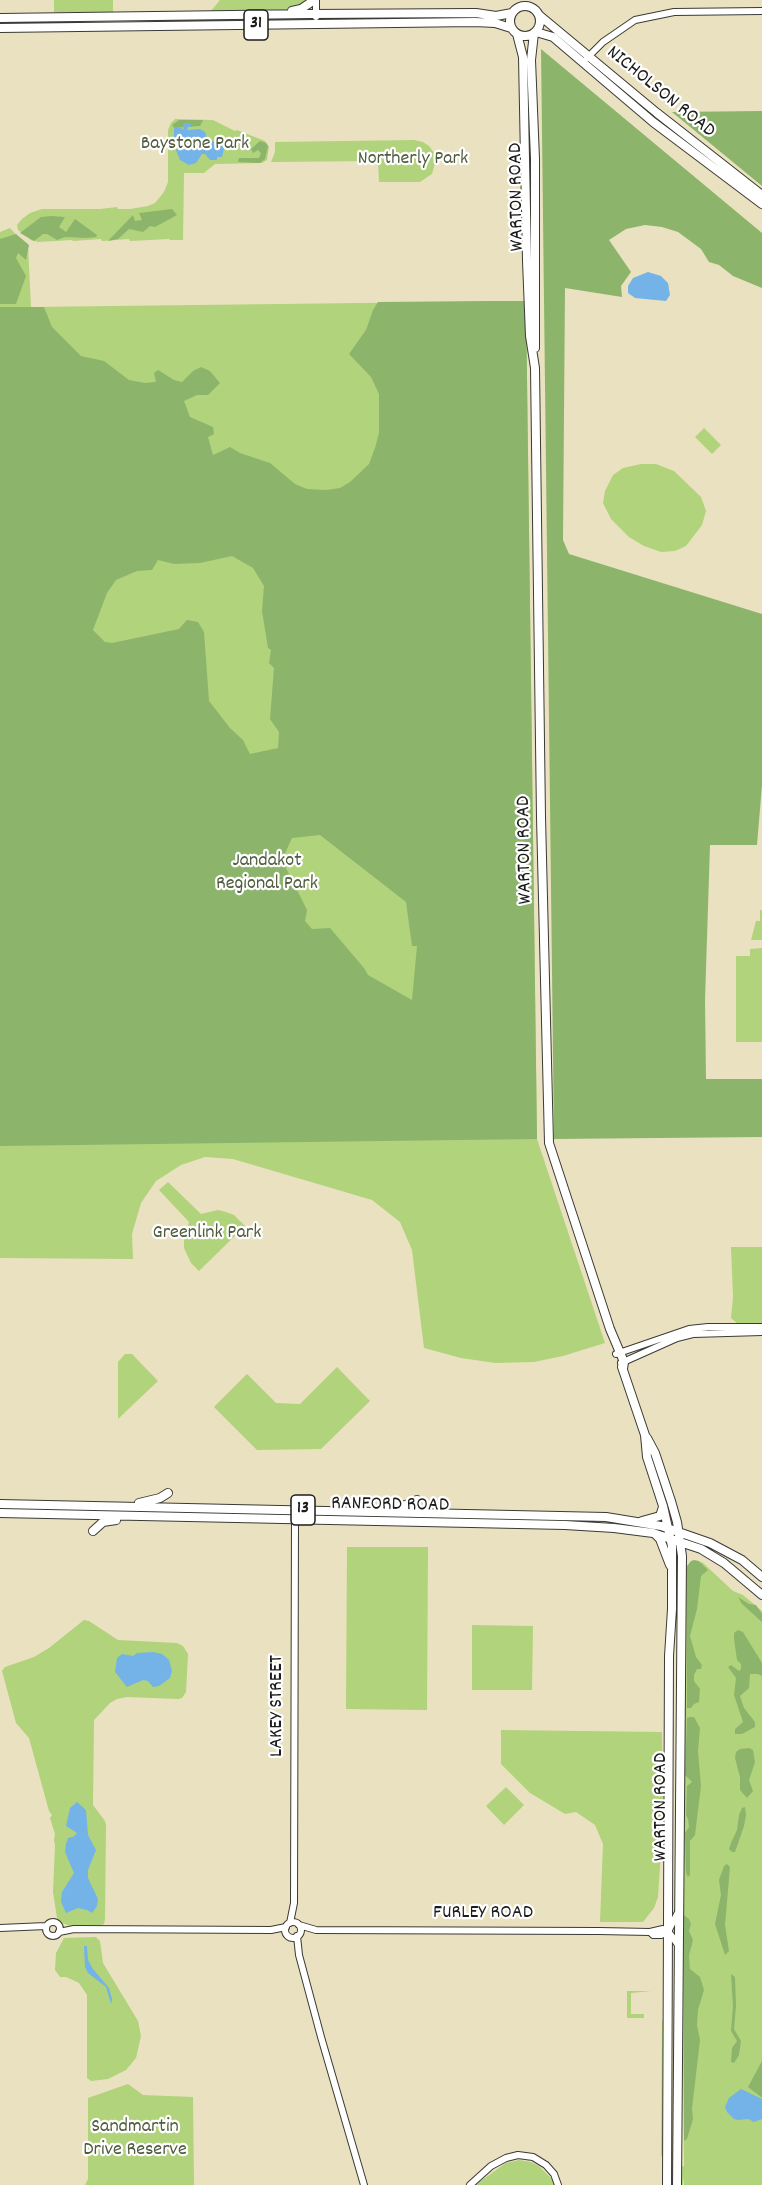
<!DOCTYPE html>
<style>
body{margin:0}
canvas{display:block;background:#eae1c0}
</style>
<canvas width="762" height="2185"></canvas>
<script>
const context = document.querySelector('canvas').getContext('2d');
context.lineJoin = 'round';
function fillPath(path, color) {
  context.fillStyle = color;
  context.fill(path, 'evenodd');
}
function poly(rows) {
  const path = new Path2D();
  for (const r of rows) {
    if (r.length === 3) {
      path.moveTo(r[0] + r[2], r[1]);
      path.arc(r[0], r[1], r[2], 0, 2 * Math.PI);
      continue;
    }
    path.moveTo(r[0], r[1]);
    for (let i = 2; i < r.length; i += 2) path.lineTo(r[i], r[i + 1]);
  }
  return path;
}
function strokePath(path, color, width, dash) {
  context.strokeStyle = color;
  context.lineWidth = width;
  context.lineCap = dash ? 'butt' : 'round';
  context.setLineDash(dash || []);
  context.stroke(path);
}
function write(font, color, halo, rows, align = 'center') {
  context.font = font + ' Dekko,sans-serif';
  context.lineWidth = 4.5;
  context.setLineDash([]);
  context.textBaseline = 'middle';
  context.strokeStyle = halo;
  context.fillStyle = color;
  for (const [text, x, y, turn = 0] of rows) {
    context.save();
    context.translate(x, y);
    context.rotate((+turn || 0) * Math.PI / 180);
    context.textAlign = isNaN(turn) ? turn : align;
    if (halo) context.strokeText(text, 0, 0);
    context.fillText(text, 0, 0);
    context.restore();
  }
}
fillPath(poly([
 [54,0,113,0,113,12,54,12],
 [220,0,309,0,298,9,287,10,210,12],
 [175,119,213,120,235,131,237,130,265,141,269,147,267,160,262,163,215,164,204,173,184,173,183,240,170,240,169,239,130,241,129,239,102,241,101,239,73,241,72,240,38,242,31,240,18,230,17,225,22,219,30,213,42,209,100,209,117,207,118,209,130,209,148,206,155,203,164,192,168,182,168,130,171,123],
 [414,140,423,142,429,146,435,154,436,160,432,174,420,182,379,182,378,161,271,162,275,152,275,142],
 [10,228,21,240,28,245,31,307,526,301,537,1139,605,1343,563,1356,534,1362,495,1363,461,1358,424,1348,412,1250,400,1222,372,1200,233,1159,205,1157,181,1165,156,1181,141,1203,132,1234,133,1259,0,1258,0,232],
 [704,428,721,445,712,454,695,437],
 [641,464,656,464,674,471,701,497,706,511,702,525,686,546,675,551,661,552,644,546,629,537,611,519,603,503,605,491,613,475,623,468],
 [760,910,762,910,762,940,751,940,756,921,760,921],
 [762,948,762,1042,736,1042,736,956,750,956,750,949],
 [168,1182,201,1214,218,1210,226,1212,234,1215,245,1226,199,1271,191,1263,184,1248,184,1239,189,1222,159,1190],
 [731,1247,762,1247,762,1325,739,1325,731,1318,733,1297],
 [125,1354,132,1354,158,1381,118,1419,118,1362],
 [337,1367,370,1401,321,1449,257,1450,214,1407,247,1374,276,1403,300,1404],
 [347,1547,428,1547,427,1710,346,1709],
 [702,1562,733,1591,743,1595,762,1611,762,2185,684,2185,684,2176,683,2185,680,2185,680,2167,684,2166,682,1933,686,1567],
 [84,1620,89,1621,118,1640,177,1643,183,1646,188,1654,186,1692,182,1698,178,1699,127,1697,117,1699,110,1703,94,1720,93,1805,105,1821,106,1825,105,1919,104,1924,99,1926,73,1927,62,1923,57,1918,53,1892,55,1845,54,1840,55,1834,50,1818,52,1815,49,1811,29,1738,16,1723,2,1671,5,1667,34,1657,49,1648],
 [472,1625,533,1626,532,1690,472,1690],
 [501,1730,662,1732,663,1821,658,1897,654,1908,643,1922,600,1922,603,1844,595,1825,576,1812,565,1814,530,1793,501,1764],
 [506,1787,524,1805,504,1825,486,1806],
 [96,1937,100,1941,103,1963,138,2021,141,2036,136,2058,126,2070,108,2079,91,2081,87,2078,87,1995,79,1983,66,1977,60,1977,55,1970,56,1953,64,1938],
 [627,1991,651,1991,631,1993,631,2014,644,2014,644,2018,627,2018],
 [665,2014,664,2159,661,2155,662,2022],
 [128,2084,143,2095,193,2097,194,2185,85,2185,88,2179,88,2098],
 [519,2160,531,2162,539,2166,554,2181,555,2185,475,2185,506,2163]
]), '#b1d37b');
fillPath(poly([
 [541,49,762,233,762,288,733,276,719,265,709,262,701,249,678,232,662,227,645,225,626,229,609,240,631,272,621,286,622,297,565,288,563,540,569,554,762,614,762,785,757,845,710,845,705,1000,706,1079,762,1079,762,1137,554,1139],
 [762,111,762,186,672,112],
 [179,120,203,120,200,126,174,128,172,125],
 [260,141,266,143,268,146,265,159,260,163,238,162,239,158,259,158,261,153,258,150,253,153,251,149],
 [172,209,177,215,155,227,150,226,143,232,129,229,118,239,108,241,133,215,135,221,142,220,139,213],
 [51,216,65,217,59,227,66,232,75,219,97,235,96,237,86,238,65,237,57,240,47,234,43,234,34,241,20,233,41,217],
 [16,234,29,245,26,260,18,253,16,258,26,276,16,304,0,304,0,239],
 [491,301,526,301,537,1139,0,1146,0,307,44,307,52,327,81,356,104,361,129,380,145,383,156,382,154,373,158,370,174,380,182,382,193,371,201,367,210,371,220,383,208,395,197,395,184,401,190,417,213,427,214,434,208,437,213,455,230,447,240,453,270,463,295,484,307,489,326,490,340,488,350,482,369,464,375,448,379,433,379,394,371,377,349,354,366,330,373,310,378,302],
 [232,556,253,568,264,586,262,611,268,648,271,650,269,663,274,668,270,719,279,732,278,748,250,754,243,740,230,728,209,701,204,632,198,622,187,620,179,629,112,643,105,642,93,630,107,593,116,580,137,571,152,570,158,560,174,564,200,563],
 [320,835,406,902,412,946,417,946,412,1000,368,975,364,968,330,928,312,929,305,921,307,910,282,860,292,838],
 [694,1560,699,1561,708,1570,701,1576,697,1609,690,1636,696,1657,702,1665,701,1669,697,1669,694,1675,694,1681,700,1689,699,1702,694,1704,691,1708,687,1708,687,1566,691,1561],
 [738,1597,749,1604,756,1605,762,1614,762,1622,742,1604],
 [738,1630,743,1632,762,1663,762,1676,758,1674,750,1674,749,1688,740,1696,744,1708,755,1722,755,1727,742,1734,735,1734,735,1729,743,1722,734,1695,736,1678,728,1667,731,1665,739,1671,741,1669,741,1664,737,1660,734,1639,734,1633],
 [690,1717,694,1717,700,1728,698,1751,701,1786,695,1835,690,1841,690,1875,688,1877,686,1873,685,1833,689,1827,688,1819,686,1815,687,1786,692,1782,685,1775,687,1718],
 [749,1748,753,1750,755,1762,749,1780,753,1791,747,1798,740,1790,740,1777,735,1758,736,1752,740,1749],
 [745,1807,746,1815,744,1826,735,1852,732,1852,729,1849,731,1843,737,1830,739,1815,742,1808],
 [727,1864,730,1867,725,1925,729,1951,725,1955,715,1924,721,1895,719,1880,724,1866],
 [684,1915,689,1919,691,1924,689,1931,693,1940,689,1955,690,1969,700,1977,704,1990,698,2010,697,2025,700,2040,692,2109,693,2119,687,2139,684,2141],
 [731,1974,735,1977,736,2006,734,2029,741,2041,739,2055,734,2063,731,2062,732,2048,737,2041,731,2031,733,2006],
 [762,2061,762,2097,761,2097,748,2087]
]), '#8cb56b');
fillPath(poly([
 [183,123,190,123,192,126,188,127,187,130,200,129,205,132,207,138,202,149,212,141,221,144,224,149,222,157,217,157,217,160,210,160,205,154,202,154,196,163,189,165,180,160,176,150,179,144,174,138,174,129,175,127,184,129],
 [648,272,661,276,668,283,670,295,666,301,635,298,628,293,628,286,633,278],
 [153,1652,162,1654,169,1660,172,1671,170,1678,159,1686,153,1687,148,1681,143,1680,127,1687,115,1672,117,1658,122,1654,133,1656,137,1653],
 [77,1802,86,1810,88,1835,96,1850,88,1870,88,1878,98,1899,97,1906,92,1913,87,1910,78,1908,66,1913,61,1902,62,1892,74,1873,65,1852,66,1844,68,1838,73,1837,77,1833,66,1826,70,1808],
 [84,1946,87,1946,88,1960,93,1969,109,1988,112,1999,111,2004,106,1987,88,1973,85,1967],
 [741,2089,762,2099,762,2119,754,2122,748,2119,738,2120,734,2119,727,2112,725,2107,729,2098]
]), '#74b3e7');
const tertiary = poly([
 [316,0,316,17],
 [587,58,603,42,635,20,674,12,762,11],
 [616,1354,689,1329,708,1327,762,1327],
 [621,1363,677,1338,693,1334,762,1332],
 [53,1929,7],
 [293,1930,8],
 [290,1923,294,1903,295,1516],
 [299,1925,316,1930,599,1931,650,1932,653,1935,661,1935,668,1932,677,1914],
 [0,1928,46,1926],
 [59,1932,74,1929,271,1930,286,1927],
 [650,1932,663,1929,671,1935,678,1945],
 [297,1936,299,1955,321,2037,364,2185],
 [470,2185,491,2166,506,2158,518,2155,533,2157,546,2165,554,2174,558,2185]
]);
const primary = poly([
 [525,21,15],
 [292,11,301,9,310,3],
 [539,15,657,113,762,195],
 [0,18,310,14,476,13,496,16,512,13],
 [0,28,475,22,495,23,511,28],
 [536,32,553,37,653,122,762,204],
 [534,33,531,60,535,159,535,348],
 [517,34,523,57,527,261,530,336,535,368,541,817,549,1143,610,1329,624,1362,623,1369],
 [622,1367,645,1435,647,1457,663,1506,672,1546,672,1609,669,1656,667,2185],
 [647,1438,655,1453,671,1501,677,1522,682,1556,677,2185],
 [139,1503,160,1498,168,1493],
 [0,1504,606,1517,661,1526,710,1543,742,1560,762,1577],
 [391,1507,406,1505,417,1500],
 [0,1513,565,1525,614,1528,653,1533,701,1549,724,1563,762,1595],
 [642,1521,660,1516,663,1507],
 [93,1531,103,1522,116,1520],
 [655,1534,660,1539,670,1565]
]);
strokePath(tertiary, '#3b3a35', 8);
strokePath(primary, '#3b3a35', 10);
strokePath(tertiary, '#fff', 6);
strokePath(primary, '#fff', 8);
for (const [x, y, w] of [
 [256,25,24],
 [303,1510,24]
]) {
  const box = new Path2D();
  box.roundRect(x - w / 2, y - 15, w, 30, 4.5);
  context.fillStyle = '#fff';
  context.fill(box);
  strokePath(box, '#1c1c1c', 1.5);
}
write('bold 18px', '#1c1c1c', null, [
 ["31",256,25],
 ["13",303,1510]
]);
write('20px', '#1c1c1c', '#fff', [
 ["NICHOLSON ROAD",660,93,39],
 ["WARTON ROAD",518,197,-91],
 ["WARTON ROAD",526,850,-91],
 ["RANFORD ROAD",390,1506,1],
 ["LAKEY STREET",278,1706,-90],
 ["WARTON ROAD",662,1807,-90],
 ["FURLEY ROAD",483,1914]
]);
write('20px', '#505c3d', '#fff', [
 ["Baystone Park",195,145],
 ["Northerly Park",413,160],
 ["Jandakot",267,862],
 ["Regional Park",267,885],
 ["Greenlink Park",207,1234],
 ["Sandmartin",135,2128],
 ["Drive Reserve",135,2151]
]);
</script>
